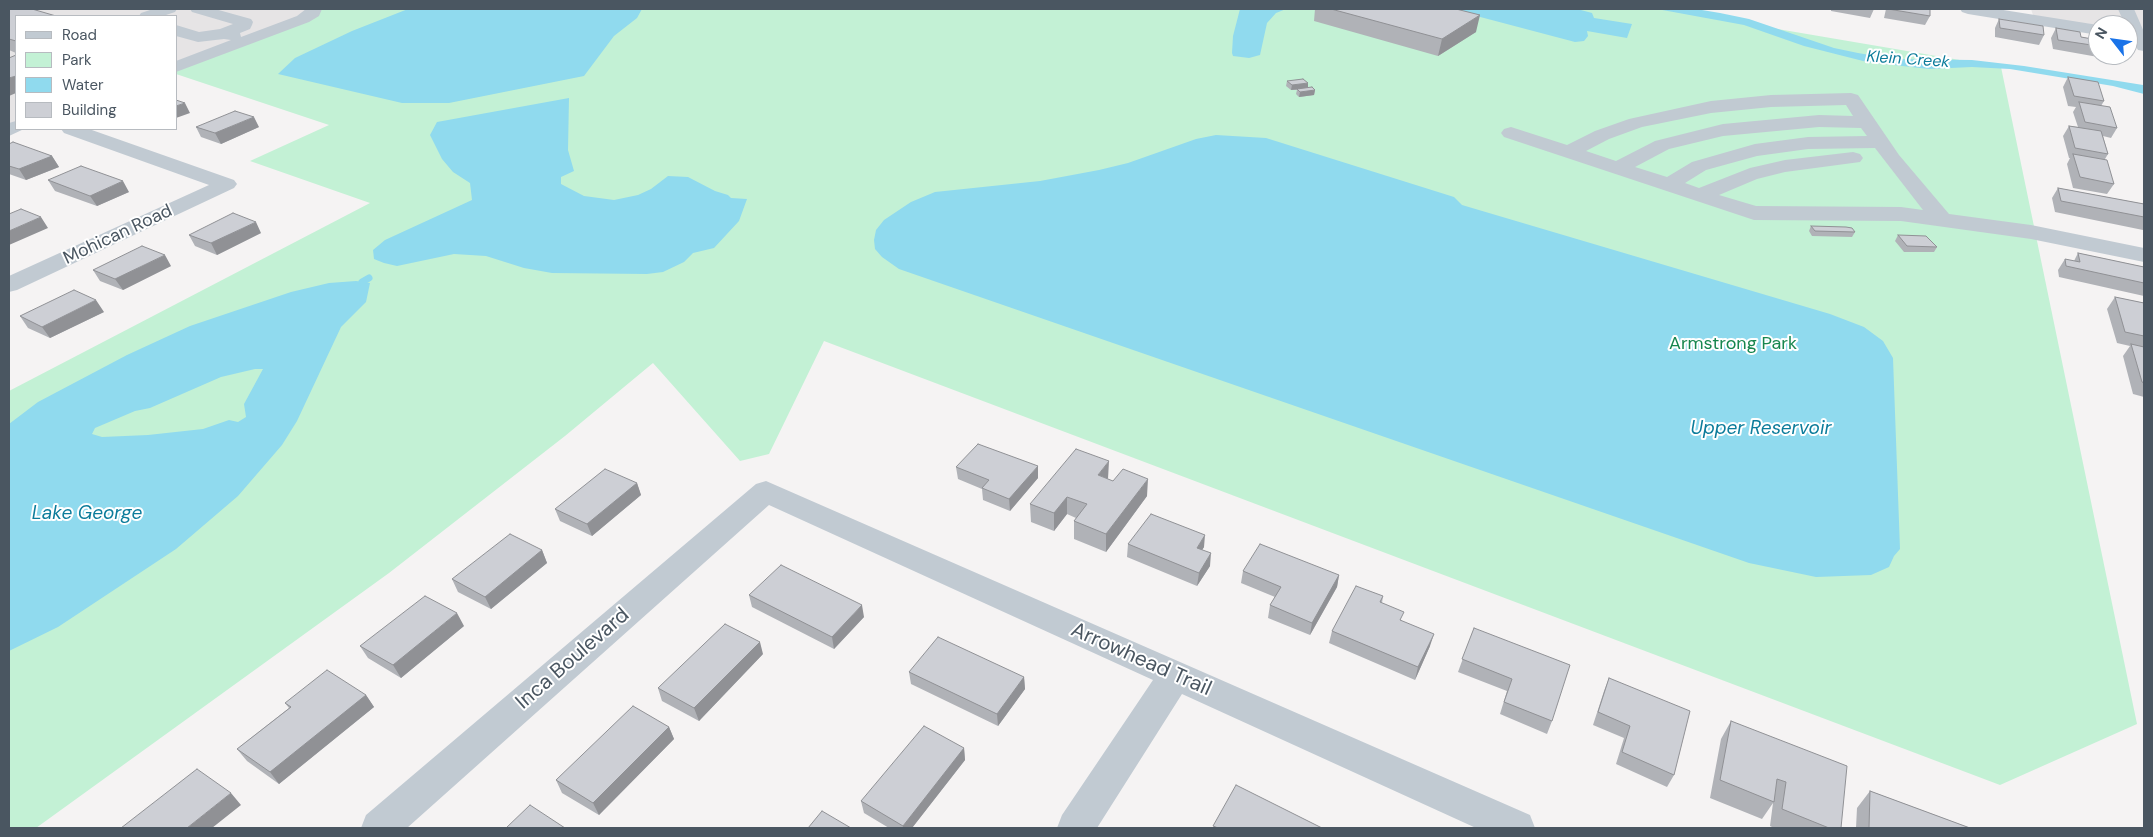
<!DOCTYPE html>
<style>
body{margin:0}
#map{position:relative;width:2153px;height:837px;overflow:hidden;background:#f5f3f3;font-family:"DM Sans",sans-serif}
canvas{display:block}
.frame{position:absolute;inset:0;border:10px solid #4a5661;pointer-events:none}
.legend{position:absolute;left:15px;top:15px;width:162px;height:115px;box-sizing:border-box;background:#fff;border:1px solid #b7bbc0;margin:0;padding:6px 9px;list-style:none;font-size:15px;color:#4a5661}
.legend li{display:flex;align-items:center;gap:10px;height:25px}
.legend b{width:25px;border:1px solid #b7bbc0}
.north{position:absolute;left:2088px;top:15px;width:50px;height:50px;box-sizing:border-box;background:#fff;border:1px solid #b7bbc0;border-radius:50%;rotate:300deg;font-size:14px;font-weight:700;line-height:20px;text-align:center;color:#4a5661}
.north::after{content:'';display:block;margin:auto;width:18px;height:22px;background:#1a73e8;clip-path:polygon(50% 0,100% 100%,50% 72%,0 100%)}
</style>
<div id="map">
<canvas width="2153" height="837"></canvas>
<div class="frame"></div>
<ul class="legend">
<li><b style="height:6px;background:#c1cad2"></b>Road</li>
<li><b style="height:14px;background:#c3f1d5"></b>Park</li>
<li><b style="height:14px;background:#90daee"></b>Water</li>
<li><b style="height:14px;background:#cdcfd5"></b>Building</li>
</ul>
<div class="north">N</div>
</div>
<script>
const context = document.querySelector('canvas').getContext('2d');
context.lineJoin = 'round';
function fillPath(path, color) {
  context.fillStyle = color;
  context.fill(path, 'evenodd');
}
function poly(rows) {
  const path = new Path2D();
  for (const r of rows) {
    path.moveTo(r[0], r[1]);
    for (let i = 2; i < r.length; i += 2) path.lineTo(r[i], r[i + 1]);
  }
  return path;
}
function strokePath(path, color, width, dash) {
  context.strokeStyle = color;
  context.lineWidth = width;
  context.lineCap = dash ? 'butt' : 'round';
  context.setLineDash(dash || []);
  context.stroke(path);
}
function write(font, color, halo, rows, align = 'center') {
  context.font = font + ' "DM Sans",sans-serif';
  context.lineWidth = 4;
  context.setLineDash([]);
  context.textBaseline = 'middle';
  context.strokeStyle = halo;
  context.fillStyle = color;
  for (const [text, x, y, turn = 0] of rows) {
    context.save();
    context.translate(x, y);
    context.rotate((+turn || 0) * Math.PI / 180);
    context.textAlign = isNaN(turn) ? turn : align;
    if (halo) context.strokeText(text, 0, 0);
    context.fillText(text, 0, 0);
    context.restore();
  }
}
fillPath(poly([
 [9,9,307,9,309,12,176,64,176,16,16,16,16,124,9,127],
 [2031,9,2144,9,2144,36,2128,33,2128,25,2098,25,2034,18]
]), '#e6e4e5');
fillPath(poly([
 [314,9,1660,9,2001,67,2137,724,2000,785,824,341,769,454,740,461,653,363,565,436,389,573,36,828,9,828,9,391,370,203,250,161,329,125,176,74,176,67,313,13]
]), '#c3f1d5');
fillPath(poly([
 [408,9,642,9,637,18,614,36,584,76,449,103,402,103,278,74,295,58,352,31],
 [1240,9,1286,9,1276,13,1267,23,1260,55,1249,58,1233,56,1232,53,1233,36],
 [1450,9,1577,9,1592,13,1594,18,1632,24,1627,38,1587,31,1588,36,1584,41,1575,42],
 [1657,9,1696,9,1720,13,1749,19,1834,48,1858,53,1893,59,1972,60,2024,66,2143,85,2144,94,2113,86,2010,69,1972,67,1929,69,1867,62,1804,46,1744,25],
 [569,98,568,150,574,171,561,177,561,184,584,196,614,200,638,195,651,189,668,176,688,177,715,191,728,195,731,198,747,199,739,221,714,248,693,253,684,262,663,272,647,274,552,273,524,268,486,256,454,254,397,266,384,263,374,259,373,250,385,240,472,200,470,183,453,172,442,159,430,135,437,122],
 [1216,135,1266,138,1454,197,1462,205,1830,314,1864,327,1883,341,1893,358,1900,549,1894,556,1889,567,1871,575,1816,577,1749,563,899,269,882,257,875,249,874,240,876,230,884,220,911,202,935,192,1040,181,1099,170,1128,163,1196,139],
 [356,281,370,283,366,302,341,327,297,421,282,445,238,496,176,549,58,627,9,651,9,424,38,402,127,355,190,326,291,292,329,283],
 [255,369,263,369,244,404,246,417,238,422,229,420,203,429,148,435,102,437,92,434,95,428,135,411,150,408,221,377]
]), '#90daee');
strokePath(poly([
 [362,282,369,278]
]), '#90daee', 7);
fillPath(poly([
 [153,9,177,9,175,12,163,16,139,16,141,13,153,9],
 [190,9,215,9,251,19,253,22,252,25,250,29,240,33,241,37,297,16,306,9,322,9,319,16,309,22,176,72,176,61,231,40,224,39,198,42,176,36,176,25,199,32,220,29,233,24,192,12,190,9],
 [1960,9,1997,9,2098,25,2098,35,1968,14,1962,12,1960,9],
 [2118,9,2134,9,2144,32,2144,51,2138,50,2130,37,2128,25,2125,25,2118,9],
 [1851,93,1858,95,1899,155,1949,214,2031,225,2144,248,2144,262,2031,239,1901,221,1754,220,1504,137,1501,133,1504,129,1511,127,1567,145,1595,131,1629,119,1711,101,1771,95,1851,93],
 [1846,105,1853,116,1819,115,1723,124,1655,141,1616,161,1586,151,1609,139,1642,127,1711,113,1771,107,1846,105],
 [1819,127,1861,128,1867,136,1808,137,1755,144,1692,162,1667,177,1635,167,1669,149,1723,136,1819,127],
 [1875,148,1923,210,1901,207,1756,206,1719,195,1757,179,1785,172,1860,162,1863,158,1860,154,1853,152,1785,160,1750,168,1699,188,1685,183,1706,170,1757,156,1808,149,1875,148],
 [16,121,16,129,24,129,9,136,9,123,16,121],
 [61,129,89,129,234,180,237,184,234,188,17,290,9,292,9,276,209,185,64,133,61,129],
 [766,481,1530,815,1535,828,1476,828,1182,694,1097,828,1057,828,1062,815,1153,680,769,505,407,828,361,828,366,815,756,484,766,481]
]), '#c1cad2');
fillPath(poly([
 [9,9,37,9,38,11,16,16,16,53,9,50],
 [1315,9,1456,9,1476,32,1438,56,1314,21],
 [1831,9,1874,9,1870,18,1831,11],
 [1886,9,1930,9,1930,16,1925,25,1884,18],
 [1999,19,2044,35,2039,45,1995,37,1995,28],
 [2056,28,2081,37,2098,40,2098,55,2099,55,2098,57,2053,49,2051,38],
 [2068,77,2104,101,2101,106,2117,128,2111,138,2103,136,2108,154,2105,159,2114,184,2107,194,2073,188,2067,164,2070,158,2069,158,2063,136,2069,126,2078,127,2073,112,2076,107,2068,106,2063,87],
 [1287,81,1315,90,1314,95,1299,97,1296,94,1297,90,1291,90,1286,86],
 [196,127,259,127,221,144,201,137],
 [9,144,52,156,59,167,26,180,9,174],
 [48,180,129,192,97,206,55,191],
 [2058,188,2144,204,2144,228,2143,230,2055,212,2052,198],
 [1811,226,1855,232,1852,237,1812,236,1809,231],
 [261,233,217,255,195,246,189,235],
 [1898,235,1937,247,1934,252,1904,252,1895,241],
 [2078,253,2144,267,2144,296,2059,277,2058,270,2065,259,2074,261],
 [171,266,123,290,100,281,93,270],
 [2115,297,2144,303,2144,397,2133,394,2123,356,2130,346,2117,343,2107,309],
 [104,312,50,338,28,328,20,316],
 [956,467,1038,478,1010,511,983,500,982,489,958,479],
 [1108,479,1147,496,1106,552,1074,539,1074,521,1076,518,1067,514,1054,531,1031,522,1030,504],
 [637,483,641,495,592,536,560,521,555,509],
 [1128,544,1204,547,1202,550,1210,566,1197,586,1127,557],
 [542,550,547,563,491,609,458,592,452,579],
 [1243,571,1339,575,1337,587,1310,635,1268,618,1270,605,1275,597,1241,583],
 [749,595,864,617,834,649,752,607],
 [1383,596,1382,603,1430,646,1415,680,1329,643,1332,631],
 [464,626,401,678,368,658,360,646],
 [1474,628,1552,721,1547,734,1500,714,1507,691,1458,672],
 [763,654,699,721,662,701,658,688],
 [909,672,1024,677,1025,689,998,726,911,684],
 [1609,678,1674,775,1667,787,1616,764,1624,738,1593,725,1604,691],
 [366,695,374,707,279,784,247,761,237,749,289,708,285,703],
 [1731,721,1841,828,1774,828,1770,826,1773,803,1762,819,1710,798,1721,739],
 [669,727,674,739,599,815,562,793,556,780],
 [964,748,965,760,912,828,889,828,864,813,861,801],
 [1870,791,1970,828,1856,828,1857,808]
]), '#b0b2b7');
fillPath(poly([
 [1480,15,1476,32,1438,56,1442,39],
 [16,76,16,93,9,96,9,78],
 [1308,83,1308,88,1291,90,1292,85],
 [1315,90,1314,95,1299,97,1300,92],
 [185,103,190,113,176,118,176,106],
 [254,117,259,127,221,144,215,133],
 [52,156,59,167,26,180,19,169],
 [123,181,129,192,97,206,90,196],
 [41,217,48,228,9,245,9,231],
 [256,222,261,233,217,255,211,243],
 [165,255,171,266,123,290,115,279],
 [96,300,104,312,50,338,42,327],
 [1109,461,1108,479,1098,475],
 [1038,466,1038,478,1010,511,1009,499],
 [1148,479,1147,496,1106,552,1106,534],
 [637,483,641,495,592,536,587,524],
 [1067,497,1067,514,1054,531,1054,513],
 [1205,535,1204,547,1196,560,1197,548],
 [542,550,547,563,491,609,485,597],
 [1211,553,1210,566,1197,586,1199,573],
 [1339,575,1337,587,1310,635,1312,623],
 [862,605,864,617,834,649,832,637],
 [457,613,464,626,401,678,393,665],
 [1434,634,1430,646,1415,680,1418,667],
 [760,642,763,654,699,721,694,708],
 [1024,677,1025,689,998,726,997,714],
 [366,695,374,707,279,784,270,772],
 [669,727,674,739,599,815,593,803],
 [964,748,965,760,912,828,903,828,903,826],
 [231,793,241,805,212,828,187,828]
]), '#909195');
const building = poly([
 [9,9,33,9,32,9,56,16,16,16,16,41,9,39,9,9],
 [1331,9,1456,9,1480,15,1442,39,1331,9],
 [1888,9,1930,9,1930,16,1888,9],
 [1999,19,2043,26,2044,35,2000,28,1999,19],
 [2056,28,2080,32,2081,37,2098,40,2098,46,2058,40,2056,28],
 [16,55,16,76,9,78,9,58,16,55],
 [2068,77,2098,82,2104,101,2074,96,2068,77],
 [1303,79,1308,83,1292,85,1287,81,1303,79],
 [1312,87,1315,90,1300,92,1297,89,1312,87],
 [176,100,185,103,176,106,176,100],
 [2079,102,2110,107,2117,128,2085,122,2079,102],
 [235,111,254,117,215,133,196,127,235,111],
 [2069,126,2101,131,2108,154,2075,148,2069,126],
 [13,142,52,156,19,169,9,166,9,144,13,142],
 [2073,154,2107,160,2114,184,2080,177,2073,154],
 [81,166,123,181,90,196,48,180,81,166],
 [2058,188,2144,204,2144,217,2061,201,2058,188],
 [21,209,41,217,9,231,9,214,21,209],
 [233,213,256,222,211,243,189,235,233,213],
 [1811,226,1846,227,1852,228,1855,232,1815,231,1811,226],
 [1898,235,1926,236,1937,247,1907,246,1898,235],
 [142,246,165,255,115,279,93,270,142,246],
 [2078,253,2144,267,2144,283,2066,266,2065,259,2080,262,2078,253],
 [74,290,96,300,42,327,20,316,74,290],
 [2115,297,2144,303,2144,336,2125,332,2115,297],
 [2131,344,2144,347,2144,383,2142,382,2131,344],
 [978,444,1038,466,1009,499,982,488,989,480,956,467,978,444],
 [1076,449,1109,461,1098,475,1113,481,1123,469,1148,479,1106,534,1074,521,1087,504,1067,497,1054,513,1030,504,1076,449],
 [605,469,637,483,587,524,555,509,605,469],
 [1151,514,1205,535,1197,548,1211,553,1199,573,1128,544,1151,514],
 [510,534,542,550,485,597,452,579,510,534],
 [1260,544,1339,575,1312,623,1270,605,1281,587,1243,571,1260,544],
 [781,565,862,605,832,637,749,595,781,565],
 [1356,586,1383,596,1380,602,1404,612,1400,620,1434,634,1418,667,1332,631,1356,586],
 [425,596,457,613,393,665,360,646,425,596],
 [725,624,760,642,694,708,658,688,725,624],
 [1474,628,1570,665,1552,721,1504,702,1512,679,1462,659,1474,628],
 [938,637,1024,677,997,714,909,672,938,637],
 [327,670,366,695,270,772,237,749,291,707,285,703,327,670],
 [1609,678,1690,711,1674,775,1622,752,1630,726,1598,712,1609,678],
 [633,706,669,727,593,803,556,780,633,706],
 [1731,721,1847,766,1841,828,1829,828,1782,809,1786,782,1777,779,1774,802,1720,780,1731,721],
 [924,726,964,748,903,826,861,801,924,726],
 [197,769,231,793,187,828,121,828,197,769],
 [1236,785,1322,828,1218,828,1213,826,1236,785],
 [1870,791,1970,828,1869,828,1870,791],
 [530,805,565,828,506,828,530,805],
 [822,811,851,828,808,828,822,811]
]);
fillPath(building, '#cdcfd5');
strokePath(building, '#909195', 1);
write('italic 16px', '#0c7c9b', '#fff', [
 ["Klein Creek",1908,60,4]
]);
write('18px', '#4a5661', '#fff', [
 ["Mohican Road",118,235,-25]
]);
write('18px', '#17864f', '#fff', [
 ["Armstrong Park",1733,344]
]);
write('italic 19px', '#0c7c9b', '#fff', [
 ["Upper Reservoir",1761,429],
 ["Lake George",87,514]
]);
write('21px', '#4a5661', '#fff', [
 ["Inca Boulevard",573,659,-41],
 ["Arrowhead Trail",1141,660,24]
]);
</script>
